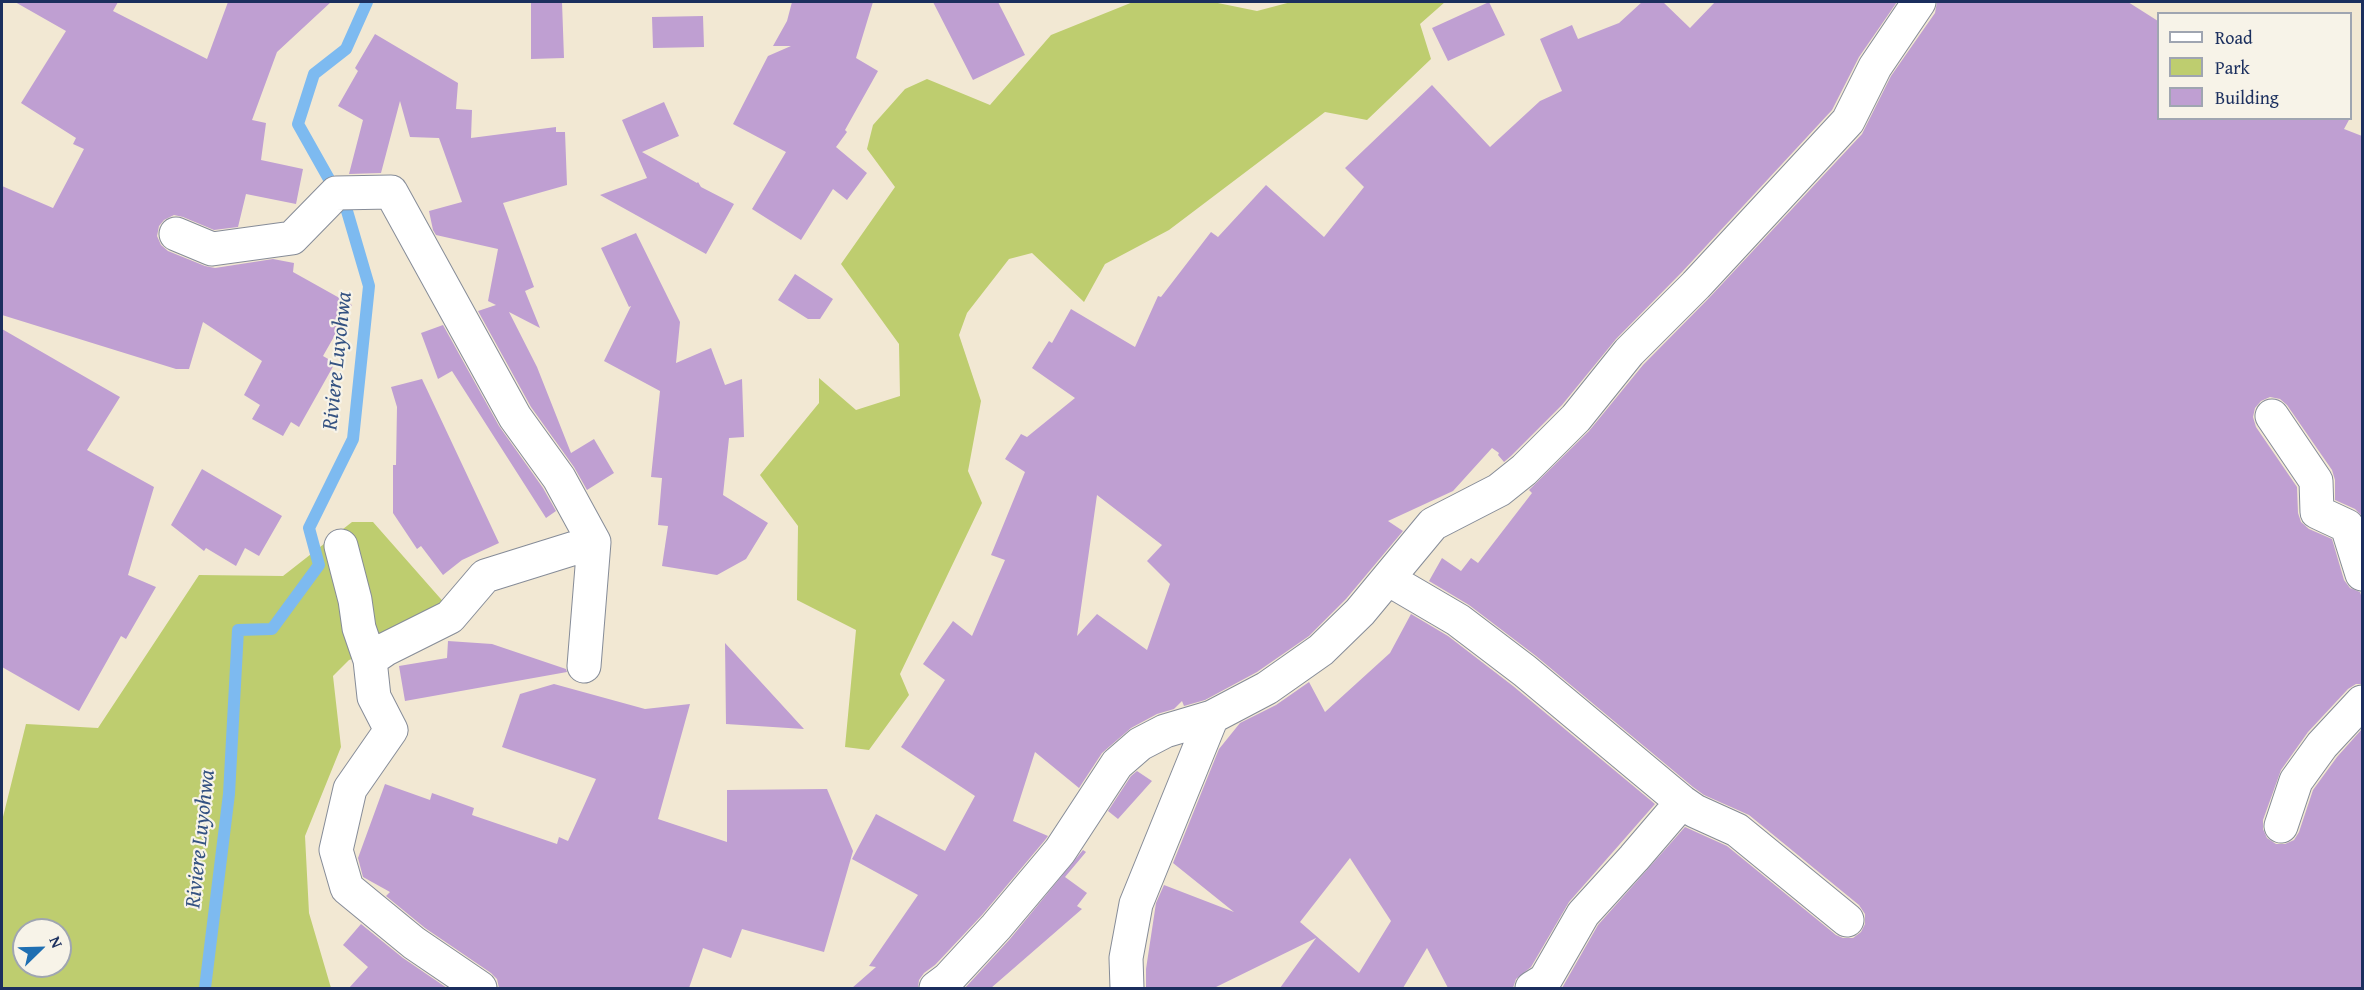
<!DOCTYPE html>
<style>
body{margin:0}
#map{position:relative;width:2364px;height:990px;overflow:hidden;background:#f2e8d3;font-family:"Gentium Book Plus",serif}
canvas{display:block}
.frame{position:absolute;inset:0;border:3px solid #1b2f5e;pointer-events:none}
.legend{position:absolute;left:2157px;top:12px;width:195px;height:108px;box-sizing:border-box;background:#f7f3e8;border:2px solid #9fa5b1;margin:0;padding:8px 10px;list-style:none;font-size:18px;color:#1b2f5e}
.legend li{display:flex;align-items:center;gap:12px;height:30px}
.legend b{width:30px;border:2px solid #9fa5b1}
.north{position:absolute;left:12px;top:918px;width:60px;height:60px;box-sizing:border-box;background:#f7f3e8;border:2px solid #9fa5b1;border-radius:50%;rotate:67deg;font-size:16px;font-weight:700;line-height:24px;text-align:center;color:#1b2f5e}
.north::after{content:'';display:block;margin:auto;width:21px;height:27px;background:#1f6fb2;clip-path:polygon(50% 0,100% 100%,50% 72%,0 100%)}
</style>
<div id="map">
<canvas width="2364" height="990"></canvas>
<div class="frame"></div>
<ul class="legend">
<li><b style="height:8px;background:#fff"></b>Road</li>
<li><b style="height:16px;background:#becd6f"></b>Park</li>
<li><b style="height:16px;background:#bf9fd2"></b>Building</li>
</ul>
<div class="north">N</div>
</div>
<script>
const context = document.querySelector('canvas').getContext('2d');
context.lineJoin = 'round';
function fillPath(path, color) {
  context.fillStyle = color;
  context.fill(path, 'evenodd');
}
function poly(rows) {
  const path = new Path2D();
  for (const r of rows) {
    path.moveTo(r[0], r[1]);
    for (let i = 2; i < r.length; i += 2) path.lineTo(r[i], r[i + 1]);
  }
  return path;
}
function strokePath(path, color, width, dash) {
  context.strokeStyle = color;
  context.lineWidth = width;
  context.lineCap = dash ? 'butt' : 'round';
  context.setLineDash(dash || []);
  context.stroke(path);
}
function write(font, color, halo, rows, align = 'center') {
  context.font = font + ' "Gentium Book Plus",serif';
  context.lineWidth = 4.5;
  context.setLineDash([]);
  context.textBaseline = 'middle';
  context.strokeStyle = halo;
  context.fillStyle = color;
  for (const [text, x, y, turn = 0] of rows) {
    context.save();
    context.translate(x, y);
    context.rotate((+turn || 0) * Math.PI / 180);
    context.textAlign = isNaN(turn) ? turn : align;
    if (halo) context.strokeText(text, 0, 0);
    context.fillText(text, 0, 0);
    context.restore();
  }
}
fillPath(poly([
 [1133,2,1213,2,1257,11,1291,2,1445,2,1420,24,1431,59,1367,120,1325,112,1169,230,1105,264,1084,302,1032,253,1009,259,967,313,959,335,981,401,968,471,982,503,900,674,909,695,869,750,845,747,856,630,797,600,798,526,760,475,819,403,819,378,856,410,900,396,899,344,841,264,895,187,867,149,873,125,905,89,927,79,990,105,1051,35],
 [352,522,373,522,462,623,349,660,333,676,341,747,305,836,309,913,331,988,2,988,2,821,26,724,98,728,199,575,283,576],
 [24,930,60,930,60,966,24,966]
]), '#becd6f');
strokePath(poly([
 [205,988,229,794,238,630,272,629,319,565,309,528,353,439,369,286,347,211,298,124,314,74,346,49,367,2]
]), '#7dbaf0', 12);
fillPath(poly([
 [15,2,118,2,113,11,207,59,228,2,331,2,277,52,252,120,266,123,261,160,303,169,296,204,246,194,238,227,214,230,183,217,174,215,164,220,159,226,157,236,161,245,168,251,205,266,215,268,273,259,294,263,293,272,352,305,323,356,335,363,299,427,291,422,283,436,252,419,260,405,244,395,262,361,203,322,189,369,176,369,2,315,2,186,53,208,84,149,73,144,76,138,21,103,66,31],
 [531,2,562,2,564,58,531,59],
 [792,2,873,2,856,58,878,71,845,130,847,132,836,147,867,173,847,200,833,189,801,240,752,209,786,152,733,124,768,56,791,46,773,46,787,21],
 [933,2,998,2,1025,55,973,80],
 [1489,2,1505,35,1448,61,1432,28],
 [1642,2,1663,2,1690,28,1715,2,1897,2,1859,57,1832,110,1682,272,1616,339,1562,405,1511,456,1504,462,1498,455,1499,453,1492,448,1453,491,1388,521,1403,531,1346,599,1309,636,1257,672,1205,700,1184,706,1182,701,1174,709,1157,714,1131,728,1102,753,1079,788,1035,752,1013,821,1048,836,1045,840,982,915,935,965,924,973,919,980,918,988,852,988,876,967,869,966,918,895,852,859,876,814,945,851,975,796,901,747,945,680,923,664,953,621,972,636,1005,560,991,555,1025,472,1005,459,1021,434,1027,437,1075,398,1032,368,1049,341,1052,343,1071,309,1135,347,1158,296,1161,297,1211,232,1218,237,1266,185,1324,237,1364,187,1345,168,1432,85,1490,147,1540,101,1562,91,1540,39,1572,25,1578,39,1619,23],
 [1097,495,1162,545,1147,561,1170,584,1147,650,1097,614,1077,636],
 [1937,2,2128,2,2158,21,2158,118,2350,118,2344,129,2362,136,2362,516,2355,509,2335,500,2335,480,2332,470,2287,405,2280,399,2270,397,2261,401,2255,408,2253,417,2256,427,2297,487,2298,513,2301,522,2309,529,2332,539,2344,580,2350,588,2360,592,2362,598,2362,684,2356,684,2348,689,2308,732,2281,770,2263,820,2263,829,2267,838,2276,844,2285,844,2294,840,2299,832,2313,790,2337,757,2362,729,2362,988,1562,988,1598,925,1685,827,1727,846,1836,935,1843,938,1853,938,1861,932,1865,924,1865,914,1859,905,1749,815,1704,795,1693,787,1536,656,1469,605,1429,581,1442,558,1461,571,1471,558,1478,563,1532,493,1529,490,1589,431,1643,365,1709,298,1862,134,1891,76,1935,13],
 [703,16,704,47,653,48,652,17],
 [375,34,458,83,456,109,472,110,471,138,556,127,556,132,565,132,567,185,503,203,534,287,525,291,540,328,509,312,537,367,571,453,594,439,614,473,587,490,574,467,531,407,478,311,496,305,488,301,498,249,436,235,433,230,429,211,462,202,439,138,410,137,400,101,381,173,349,174,363,120,338,106,358,71,355,68],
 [664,102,679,136,642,152,697,183,698,182,701,187,734,204,706,254,600,195,647,178,622,120],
 [636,233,680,322,676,363,711,348,725,385,742,379,744,437,729,438,723,495,768,523,746,559,717,575,662,566,668,526,658,525,662,478,651,477,660,391,604,361,631,306,629,307,601,248],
 [795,274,833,299,820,319,808,319,778,300],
 [443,325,499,426,543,488,556,511,546,518,452,371,438,379,421,333],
 [2,329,120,397,87,450,154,487,128,575,156,587,126,639,121,636,79,711,2,667],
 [422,379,499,543,462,560,443,575,421,546,417,549,393,513,393,465,396,465,397,407,391,387],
 [202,469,282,516,259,556,245,548,236,566,206,548,204,551,171,525],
 [1411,614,1448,636,1513,686,1655,804,1569,902,1531,967,1516,979,1513,988,1448,988,1427,948,1403,988,1280,988,1316,938,1214,988,1146,988,1146,969,1156,903,1164,885,1234,912,1173,863,1219,749,1240,723,1276,705,1309,682,1325,712,1390,653],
 [1350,858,1391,921,1359,973,1300,922],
 [448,641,492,644,566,669,567,672,405,701,399,666,447,658],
 [725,643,760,681,804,729,726,724],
 [554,684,645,709,690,704,658,819,727,842,727,790,827,789,853,851,824,952,742,929,731,958,703,948,689,988,499,988,497,979,491,973,425,928,386,896,390,892,363,877,358,858,385,784,430,800,432,793,474,808,472,815,557,844,559,837,568,841,596,779,502,747,520,694],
 [1137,771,1152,781,1118,819,1108,811,1131,776],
 [1083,850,1086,852,1065,877,1087,893,1077,906,1082,909,991,988,965,988,1010,939],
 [361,924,403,958,447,988,349,988,368,967,343,945]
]), '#bf9fd2');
const minor = poly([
 [176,234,212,249,292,238,336,193,391,192,515,417,559,478,594,542,584,666],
 [2272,416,2316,481,2317,512,2347,526,2362,574],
 [341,546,355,600,359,628,370,660,374,697,391,730,350,789,336,850,347,888,414,943,480,988],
 [1388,579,1458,620,1525,671,1682,802,1695,811,1737,830,1847,920],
 [370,660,386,649,450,617,485,576,594,542],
 [2281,826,2296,781,2322,745,2362,702],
 [936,988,948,979,996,927,1060,851,1117,764,1140,744,1165,731,1212,717,1267,688,1321,650,1360,612,1433,524,1499,490,1524,470,1576,418,1629,352,1696,285,1848,121,1875,67,1919,2],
 [1127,988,1126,958,1136,904,1212,717],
 [1532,988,1545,980,1583,914,1634,858,1682,802]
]);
strokePath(minor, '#868c98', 35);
strokePath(minor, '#fff', 33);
write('italic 22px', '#345282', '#f7f3e8', [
 ["Riviere Luyohwa",338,361,-84],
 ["Riviere Luyohwa",201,839,-84]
]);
</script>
